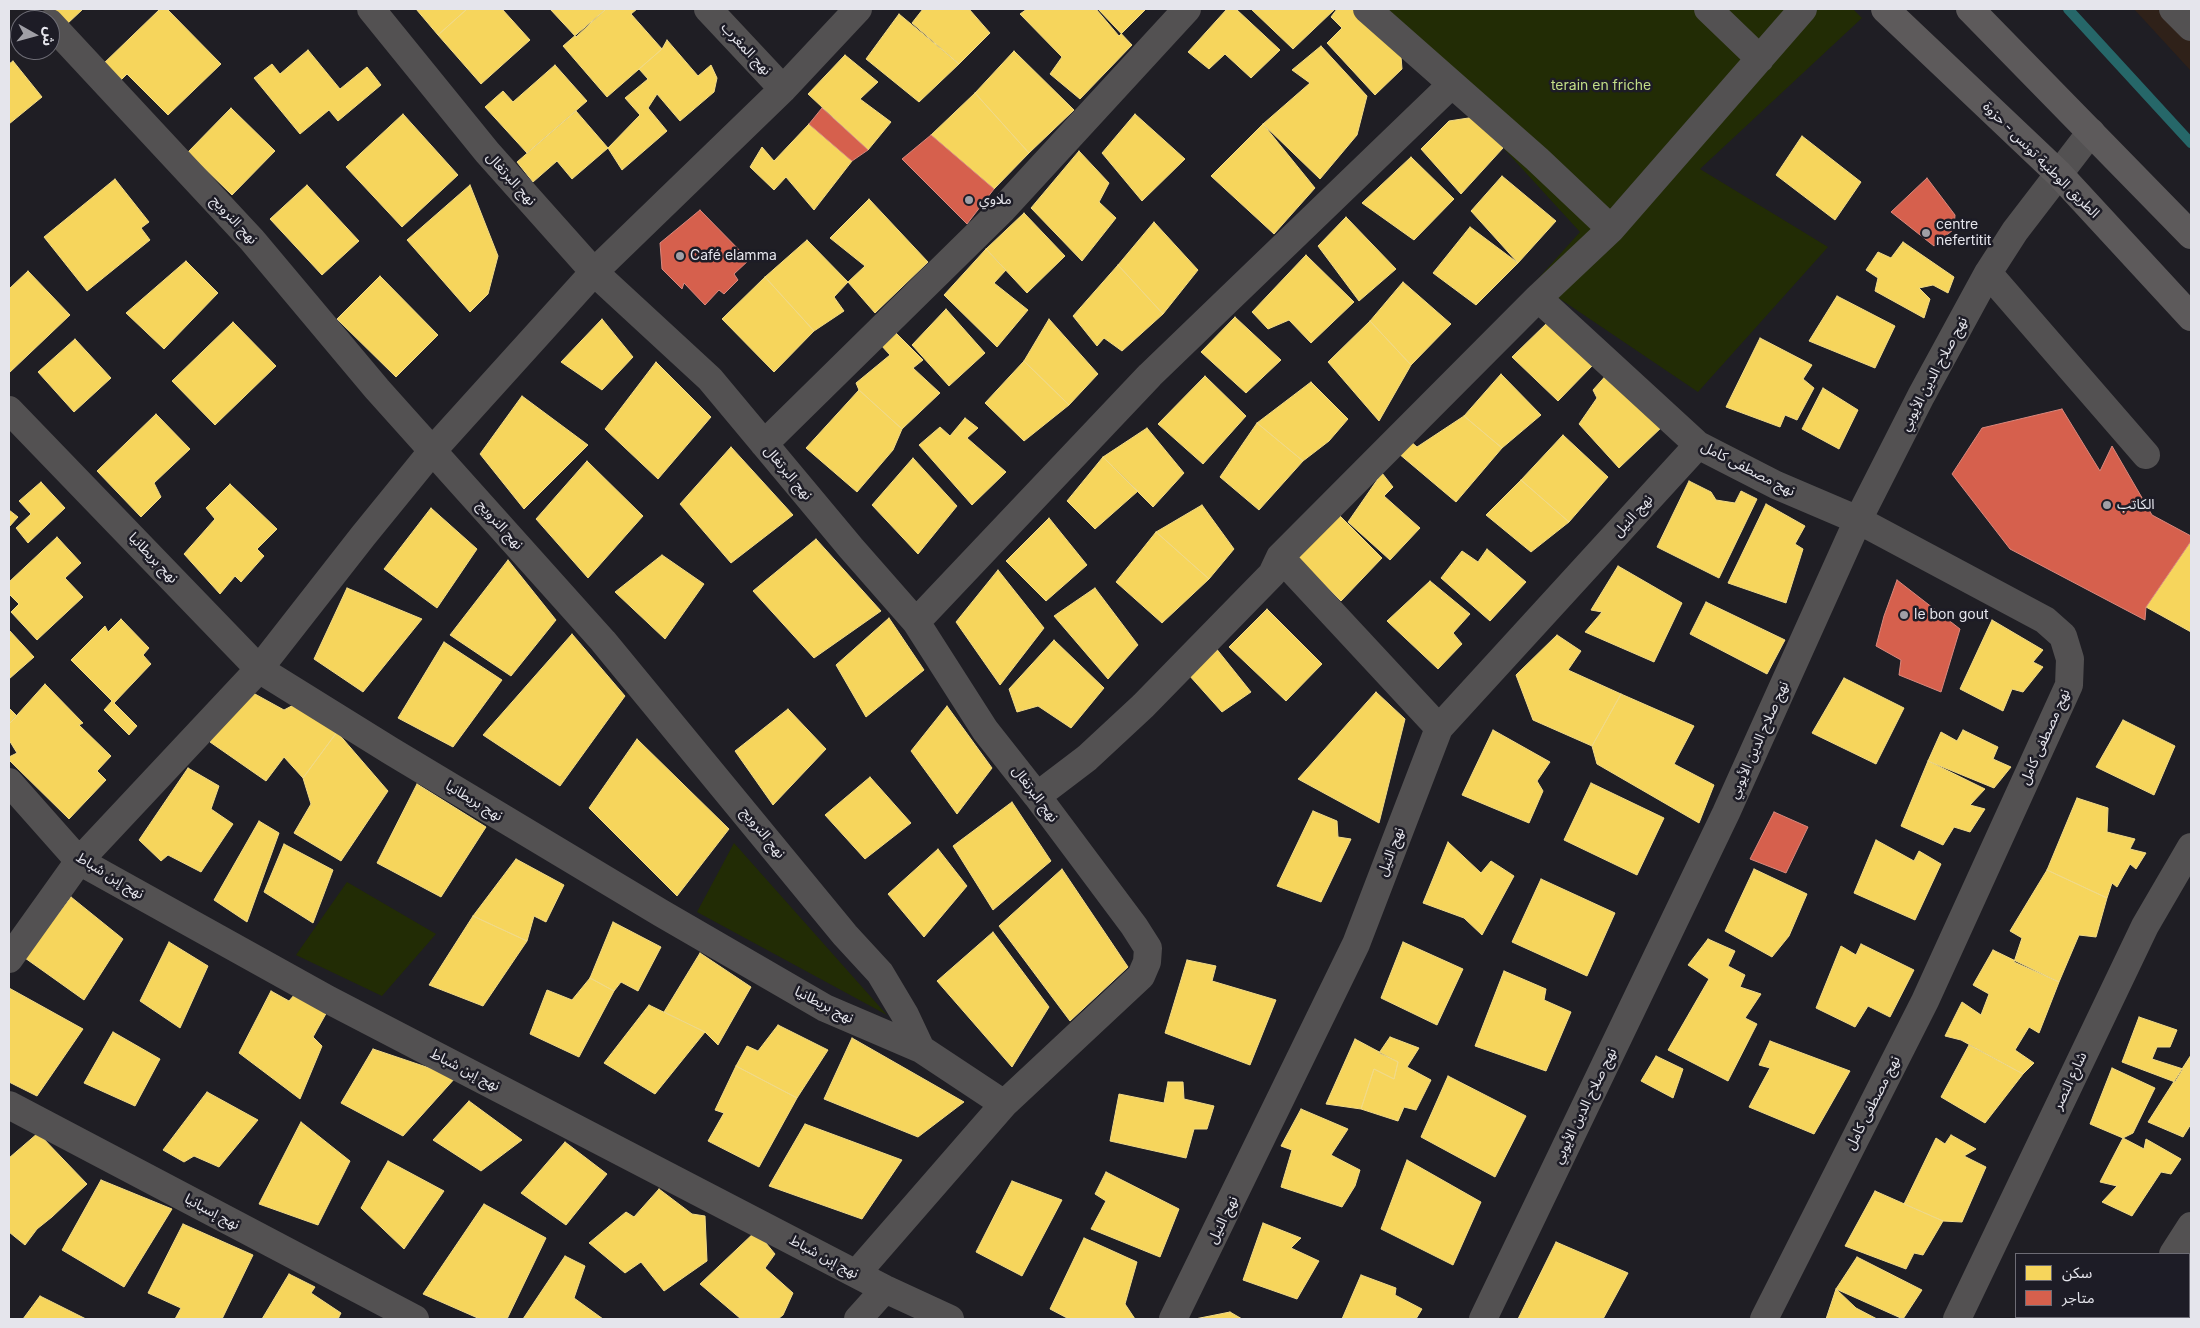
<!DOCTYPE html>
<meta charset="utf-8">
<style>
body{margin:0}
#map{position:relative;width:2200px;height:1328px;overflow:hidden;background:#1f1e24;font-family:Inter,"Noto Sans Arabic",sans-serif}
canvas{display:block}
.frame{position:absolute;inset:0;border:10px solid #e5e5ec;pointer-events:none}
.legend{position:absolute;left:2015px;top:1253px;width:175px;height:65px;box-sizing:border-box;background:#1d1c26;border:1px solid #6d6c75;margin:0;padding:6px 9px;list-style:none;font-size:15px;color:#e5e5ec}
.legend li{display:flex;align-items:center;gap:10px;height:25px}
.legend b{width:25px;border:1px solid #6d6c75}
.north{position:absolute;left:10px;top:10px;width:50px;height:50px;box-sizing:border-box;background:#1d1c26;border:1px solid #6d6c75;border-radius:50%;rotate:97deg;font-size:14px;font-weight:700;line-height:20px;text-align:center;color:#e5e5ec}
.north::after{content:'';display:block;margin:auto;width:18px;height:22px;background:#a09fa6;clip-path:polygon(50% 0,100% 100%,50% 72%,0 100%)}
</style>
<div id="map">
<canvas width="2200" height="1328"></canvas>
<div class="frame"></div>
<ul class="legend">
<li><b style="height:14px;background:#f6d55c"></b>سكن</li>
<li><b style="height:14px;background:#d6604d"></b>متاجر</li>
</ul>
<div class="north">ش</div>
</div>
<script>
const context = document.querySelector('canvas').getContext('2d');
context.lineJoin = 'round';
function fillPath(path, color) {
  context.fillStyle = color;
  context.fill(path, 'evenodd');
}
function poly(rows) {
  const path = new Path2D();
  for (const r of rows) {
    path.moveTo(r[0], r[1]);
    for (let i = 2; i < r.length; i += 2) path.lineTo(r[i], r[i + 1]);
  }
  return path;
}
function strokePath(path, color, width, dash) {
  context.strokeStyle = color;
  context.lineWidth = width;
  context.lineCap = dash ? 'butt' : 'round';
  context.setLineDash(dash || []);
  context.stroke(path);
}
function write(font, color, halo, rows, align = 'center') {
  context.font = font + ' Inter,"Noto Sans Arabic",sans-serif';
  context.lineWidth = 5;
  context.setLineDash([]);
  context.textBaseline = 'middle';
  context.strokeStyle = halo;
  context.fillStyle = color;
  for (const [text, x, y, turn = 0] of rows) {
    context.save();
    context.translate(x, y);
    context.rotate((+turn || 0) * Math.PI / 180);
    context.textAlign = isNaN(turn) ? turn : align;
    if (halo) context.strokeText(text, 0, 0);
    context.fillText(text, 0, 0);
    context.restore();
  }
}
fillPath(poly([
 [2134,9,2191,9,2191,71]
]), '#2f2119');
fillPath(poly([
 [1376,9,1853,9,1862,18,1700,169,1828,247,1698,392,1535,282,1580,232],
 [734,843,887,1015,697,912],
 [347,882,436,934,382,996,296,955]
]), '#222c05');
const homes = poly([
 [53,9,83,9,67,24,53,9],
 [160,9,167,9,221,64,168,115,127,74,118,83,101,66,160,9],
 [416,9,467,9,438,35,416,9],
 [467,9,502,9,530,40,481,84,438,35,467,9],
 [550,9,606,9,576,37,550,9],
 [606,9,637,9,631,14,662,49,607,97,563,46,606,9],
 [923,9,969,9,990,33,959,64,912,23,923,9],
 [1027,9,1098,9,1132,45,1080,99,1050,74,1062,57,1020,14,1027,9],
 [1096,9,1146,9,1119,36,1096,9],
 [1227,9,1236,9,1280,50,1251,78,1225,54,1209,69,1188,52,1227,9],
 [1251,9,1335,9,1293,49,1251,9],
 [1337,9,1358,9,1400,44,1402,69,1375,95,1327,43,1342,28,1331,17,1337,9],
 [899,14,959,64,919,102,866,59,899,14],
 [667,40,698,76,711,65,717,78,714,92,680,121,657,94,648,108,667,131,622,170,608,148,640,115,625,98,648,79,639,69,662,49,667,40],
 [1321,46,1367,96,1357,135,1320,179,1263,124,1310,83,1292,70,1321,46],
 [308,50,340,89,367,67,381,85,338,121,329,110,300,134,254,78,272,64,280,74,308,50],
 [1014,51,1074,110,1029,153,975,93,1014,51],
 [845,55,878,82,860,99,891,122,868,150,808,94,845,55],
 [13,61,42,97,9,124,9,64,13,61],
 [555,65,587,101,527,153,485,107,503,91,513,102,555,65],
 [975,93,1029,153,994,189,931,135,975,93],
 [231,108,275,151,232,195,188,152,231,108],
 [576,111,608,148,572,179,557,161,533,182,517,162,576,111],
 [403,114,458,175,402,227,346,167,403,114],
 [1135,114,1185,159,1142,201,1102,153,1135,114],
 [1475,117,1503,148,1461,194,1421,149,1449,121,1475,117],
 [809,124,852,161,814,210,786,177,774,190,750,167,762,147,774,161,809,124],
 [1263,124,1315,188,1274,234,1211,176,1263,124],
 [1802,136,1861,182,1835,220,1776,175,1802,136],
 [1079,151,1109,183,1099,202,1116,218,1082,261,1031,208,1079,151],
 [1411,157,1454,199,1414,240,1362,203,1411,157],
 [1502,176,1556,221,1518,263,1471,211,1502,176],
 [115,179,149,222,141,228,150,240,87,291,44,237,115,179],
 [307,185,359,241,322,275,270,219,307,185],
 [470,185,498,256,488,294,470,312,407,240,470,185],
 [869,199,928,262,875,313,848,282,865,266,830,238,869,199],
 [1024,213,1065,256,1027,293,986,249,1024,213],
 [1346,217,1396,269,1359,301,1318,246,1346,217],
 [1154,222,1198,270,1163,314,1118,265,1154,222],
 [1470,227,1518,263,1476,305,1433,273,1470,227],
 [807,240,848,282,834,297,844,311,814,331,765,277,807,240],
 [1903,242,1954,277,1948,293,1933,285,1919,288,1930,299,1924,318,1875,291,1878,278,1866,270,1878,252,1891,258,1903,242],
 [986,249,1006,270,994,283,1028,310,997,347,944,295,986,249],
 [1306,255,1354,302,1311,343,1289,320,1268,329,1252,312,1306,255],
 [186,261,218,293,164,349,126,313,186,261],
 [1118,265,1163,314,1122,351,1104,338,1097,346,1073,316,1118,265],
 [28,271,70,315,9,373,9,289,28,271],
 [380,276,438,335,396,377,337,319,380,276],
 [765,277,814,331,774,372,722,319,765,277],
 [1403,282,1451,324,1411,365,1370,321,1403,282],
 [1837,296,1895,326,1875,368,1809,341,1837,296],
 [946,309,985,353,949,386,912,345,946,309],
 [1235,317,1281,360,1246,393,1201,352,1235,317],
 [602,319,633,357,602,390,561,362,602,319],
 [1049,319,1098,374,1069,405,1024,361,1049,319],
 [1370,321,1411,365,1379,421,1328,362,1370,321],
 [233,322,276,366,215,425,172,381,233,322],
 [1548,322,1592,366,1558,401,1512,357,1548,322],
 [893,330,923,360,913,368,940,393,902,429,859,390,856,383,890,355,880,344,893,330],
 [1760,338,1812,365,1803,379,1814,388,1797,420,1785,415,1780,427,1726,407,1760,338],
 [75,339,111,378,74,412,38,372,75,339],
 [1024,361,1069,405,1024,441,985,403,1024,361],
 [656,362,711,417,658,479,605,429,656,362],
 [1609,372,1664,425,1619,468,1579,424,1597,398,1593,390,1609,372],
 [1501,374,1541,415,1502,448,1464,416,1501,374],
 [1205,376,1246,416,1203,464,1158,424,1205,376],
 [1311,382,1348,419,1329,441,1303,461,1257,423,1311,382],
 [1823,388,1858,410,1839,449,1802,429,1823,388],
 [859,390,902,429,893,450,857,492,806,448,859,390],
 [522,396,588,445,524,509,480,454,522,396],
 [156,414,190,449,154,483,161,497,141,517,97,471,156,414],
 [1464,416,1502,448,1456,502,1398,453,1409,440,1417,447,1464,416],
 [965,418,978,428,967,438,1006,472,972,505,919,445,940,427,950,436,965,418],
 [1257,423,1303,461,1259,510,1220,477,1257,423],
 [1147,428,1184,473,1153,507,1103,457,1147,428],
 [1563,435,1608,477,1569,522,1521,480,1563,435],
 [731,447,793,515,731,563,680,504,731,447],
 [1103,457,1138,491,1095,529,1067,501,1103,457],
 [913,458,957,506,918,554,872,505,913,458],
 [587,461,643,516,588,578,536,519,587,461],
 [1382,473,1393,487,1384,496,1420,528,1390,560,1348,522,1382,473],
 [1521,480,1569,522,1531,552,1486,515,1521,480],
 [1689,481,1711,492,1716,500,1735,503,1741,491,1757,499,1719,578,1657,547,1689,481],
 [41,482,65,508,28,543,16,528,31,514,19,501,41,482],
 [230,484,277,529,257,549,264,556,241,582,235,576,220,594,184,554,215,519,206,508,230,484],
 [1766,504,1805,526,1795,544,1803,549,1786,603,1728,583,1766,504],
 [1202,505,1234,549,1209,579,1156,532,1202,505],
 [431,508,477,549,437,608,384,569,431,508],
 [9,510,18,517,9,527,9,510],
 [1335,511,1382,558,1341,601,1294,555,1335,511],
 [1049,518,1087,565,1046,601,1006,561,1049,518],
 [1156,532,1209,579,1162,623,1116,582,1156,532],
 [57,537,81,563,65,578,83,597,37,640,11,612,19,604,9,594,9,582,57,537],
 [816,539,881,611,814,658,753,591,816,539],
 [2191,541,2191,632,2146,607,2191,541],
 [1487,549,1526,582,1490,621,1441,578,1462,551,1478,562,1487,549],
 [662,555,704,584,665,639,615,592,662,555],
 [508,560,556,620,511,676,450,635,508,560],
 [1618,566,1682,603,1654,662,1585,632,1602,612,1591,610,1618,566],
 [998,570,1044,628,1000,685,956,622,998,570],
 [1430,581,1470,614,1453,633,1462,644,1438,669,1387,621,1430,581],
 [347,588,422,619,363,692,314,659,347,588],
 [1095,588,1138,645,1108,679,1054,616,1095,588],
 [1706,602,1785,640,1767,674,1690,634,1706,602],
 [1267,609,1322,664,1286,701,1229,647,1267,609],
 [889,618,924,670,866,717,836,665,889,618],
 [121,619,149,648,143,655,151,664,114,703,137,726,129,735,104,710,112,701,71,660,105,626,108,632,121,619],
 [1992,620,2043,650,2033,662,2043,667,2023,692,2012,689,2003,711,1960,689,1992,620],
 [9,630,34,657,9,679,9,630],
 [572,634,625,696,560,786,483,735,572,634],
 [1557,635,1581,651,1568,670,1621,694,1592,746,1533,720,1516,675,1557,635],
 [1054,640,1104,688,1071,728,1038,706,1017,712,1009,689,1054,640],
 [444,642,502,680,453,747,398,718,444,642],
 [1215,647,1251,692,1222,712,1188,674,1215,647],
 [1844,678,1904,708,1876,764,1812,733,1844,678],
 [45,684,83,723,79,725,111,756,97,771,106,780,69,819,9,760,9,757,17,753,9,740,9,724,45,684],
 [244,688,284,710,303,700,337,732,303,778,284,757,266,781,210,742,244,688],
 [1376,692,1405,719,1379,823,1298,779,1376,692],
 [1621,694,1694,726,1674,764,1714,785,1699,823,1597,764,1592,746,1621,694],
 [947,706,992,768,957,814,911,751,947,706],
 [9,708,17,716,9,724,9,708],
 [788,709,826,749,773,805,735,751,788,709],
 [2123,720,2175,746,2154,795,2096,767,2123,720],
 [1493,730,1550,762,1537,781,1543,791,1529,823,1462,795,1493,730],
 [1963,730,1998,747,1993,759,2011,767,1994,788,1928,761,1941,732,1957,741,1963,730],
 [337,732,388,791,341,861,294,833,311,804,303,778,337,732],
 [637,739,729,829,677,896,589,808,637,739],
 [1928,761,1985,789,1970,805,1985,809,1970,832,1954,827,1943,845,1901,826,1928,761],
 [188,768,219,786,211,809,233,824,201,872,168,855,161,861,139,840,188,768],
 [870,777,911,823,865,859,825,815,870,777],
 [1591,783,1664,818,1637,875,1564,840,1591,783],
 [417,784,486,827,441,897,377,863,417,784],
 [2077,798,2108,808,2107,832,2135,839,2130,849,2146,853,2136,869,2130,864,2117,887,2112,883,2107,898,2047,870,2077,798],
 [1012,802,1051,861,993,910,953,846,1012,802],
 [1313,811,1337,821,1338,837,1351,839,1321,902,1277,886,1313,811],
 [259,821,279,833,247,922,214,900,259,821],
 [1876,840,1914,861,1919,851,1941,864,1915,920,1854,893,1876,840],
 [1448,842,1481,873,1491,861,1514,876,1482,935,1464,918,1423,903,1448,842],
 [284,844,333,870,313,923,264,892,284,844],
 [938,849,967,886,924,937,888,894,938,849],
 [516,859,564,885,546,922,534,916,527,941,473,916,516,859],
 [1062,869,1128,967,1070,1021,999,926,1062,869],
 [1754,869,1807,894,1789,936,1772,957,1725,931,1754,869],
 [2047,870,2107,898,2096,937,2079,935,2059,982,2014,962,2022,938,2010,931,2047,870],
 [1541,879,1615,913,1587,976,1512,942,1541,879],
 [71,897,123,939,84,1000,25,958,71,897],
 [473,916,527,941,483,1006,429,985,473,916],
 [613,922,661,947,638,991,621,982,614,991,590,978,613,922],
 [993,932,1049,1007,1012,1067,937,981,993,932],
 [1708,939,1735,951,1728,966,1745,975,1740,987,1761,994,1745,1018,1757,1024,1728,1081,1668,1050,1709,979,1688,965,1708,939],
 [169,942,208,966,180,1028,140,1001,169,942],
 [1403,942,1463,969,1437,1025,1381,998,1403,942],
 [1861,944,1914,970,1890,1017,1868,1006,1855,1027,1816,1008,1841,946,1856,955,1861,944],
 [1993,950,2059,982,2039,1033,2029,1027,2015,1050,2034,1063,2023,1074,1961,1040,1945,1036,1962,1002,1981,1015,1989,994,1973,985,1993,950],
 [700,953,751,987,718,1045,705,1032,664,1012,700,953],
 [1187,960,1216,966,1212,981,1276,1000,1250,1065,1165,1033,1187,960],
 [1504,971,1546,989,1544,1000,1571,1012,1546,1071,1475,1046,1504,971],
 [590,978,614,991,579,1057,530,1034,547,990,572,1000,590,978],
 [9,988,83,1029,37,1096,9,1082,9,988],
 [271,991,289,1001,295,994,328,1010,313,1037,322,1046,300,1099,239,1053,271,991],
 [649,1005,705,1032,655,1094,604,1063,649,1005],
 [2139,1017,2177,1030,2170,1047,2157,1047,2152,1059,2183,1069,2175,1082,2122,1062,2139,1017],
 [778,1025,828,1050,797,1098,736,1066,747,1046,758,1051,778,1025],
 [113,1032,160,1059,135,1106,84,1083,113,1032],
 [1390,1037,1419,1048,1407,1067,1431,1080,1416,1110,1404,1107,1398,1121,1361,1109,1374,1069,1394,1079,1398,1062,1379,1053,1390,1037],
 [852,1038,964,1102,918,1137,824,1099,852,1038],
 [1355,1039,1398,1062,1394,1079,1374,1069,1361,1109,1326,1104,1355,1039],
 [1770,1041,1850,1071,1814,1134,1749,1107,1770,1068,1759,1065,1770,1041],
 [1969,1045,2023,1074,1985,1123,1941,1097,1969,1045],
 [373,1049,456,1077,403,1136,341,1103,373,1049],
 [2191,1055,2191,1124,2183,1137,2148,1122,2191,1055],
 [1656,1056,1683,1069,1673,1098,1641,1081,1656,1056],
 [736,1066,797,1098,759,1167,708,1141,724,1113,715,1110,736,1066],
 [2112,1068,2155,1088,2133,1133,2123,1138,2090,1124,2112,1068],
 [1448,1076,1526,1116,1495,1177,1421,1137,1448,1076],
 [1168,1082,1183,1082,1184,1099,1214,1106,1207,1129,1194,1129,1186,1158,1110,1141,1119,1094,1164,1103,1168,1082],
 [207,1092,258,1120,219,1167,194,1156,184,1162,163,1150,207,1092],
 [469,1101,522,1140,481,1171,433,1140,469,1101],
 [1301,1109,1348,1129,1331,1155,1360,1170,1355,1186,1342,1207,1281,1187,1292,1150,1281,1146,1301,1109],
 [301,1122,350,1161,318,1225,259,1204,301,1122],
 [805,1124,902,1160,862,1219,769,1186,805,1124],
 [38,1133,87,1184,52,1217,37,1229,25,1245,9,1232,9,1158,38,1133],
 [1951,1135,1976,1149,1964,1156,1986,1167,1962,1222,1943,1221,1904,1204,1936,1138,1945,1144,1951,1135],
 [2123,1138,2144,1149,2146,1139,2181,1159,2171,1174,2161,1172,2132,1216,2102,1202,2117,1186,2100,1182,2123,1138],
 [565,1142,607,1174,566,1225,521,1193,565,1142],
 [1407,1160,1481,1202,1453,1265,1381,1229,1407,1160],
 [388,1161,444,1191,404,1249,361,1208,388,1161],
 [1106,1172,1179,1209,1160,1257,1091,1229,1106,1201,1095,1194,1106,1172],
 [101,1180,172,1209,124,1287,62,1250,101,1180],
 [1012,1181,1062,1200,1022,1276,976,1252,1012,1181],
 [659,1189,692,1214,705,1216,707,1261,664,1291,641,1262,625,1273,589,1243,626,1212,634,1217,659,1189],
 [1875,1191,1943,1221,1923,1255,1914,1253,1906,1269,1845,1246,1875,1191],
 [484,1204,546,1238,507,1319,480,1319,423,1294,484,1204],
 [1263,1223,1301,1238,1291,1248,1319,1261,1297,1299,1243,1280,1263,1223],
 [183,1224,253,1255,222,1319,175,1319,181,1308,148,1293,183,1224],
 [756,1231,775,1254,765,1268,793,1293,783,1315,778,1319,741,1319,700,1284,756,1231],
 [1084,1238,1137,1262,1125,1304,1135,1319,1069,1319,1050,1309,1084,1238],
 [1556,1242,1628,1273,1603,1319,1518,1319,1556,1242],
 [565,1256,585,1266,574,1298,603,1319,523,1319,565,1256],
 [1857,1257,1922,1290,1903,1319,1836,1289,1857,1257],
 [289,1274,315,1287,311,1293,341,1313,338,1319,262,1319,289,1274],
 [1361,1275,1396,1288,1395,1295,1422,1309,1416,1319,1342,1319,1361,1275],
 [1836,1289,1856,1308,1877,1319,1826,1319,1836,1289],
 [40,1296,86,1319,23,1319,40,1296],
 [1230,1312,1242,1319,1195,1319,1230,1312]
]);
fillPath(homes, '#f6d55c');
strokePath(homes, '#f1da87', 1);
const shops = poly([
 [822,108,868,150,852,161,809,124,822,108],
 [931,135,994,189,967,224,902,159,931,135],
 [1927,178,1955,215,1954,229,1934,246,1891,212,1927,178],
 [700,210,749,260,734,274,738,280,724,294,719,290,705,305,684,283,682,289,662,269,660,243,700,210],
 [2062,409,2100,471,2112,446,2152,515,2191,536,2191,541,2146,607,2145,620,2010,549,1952,474,1982,428,2062,409],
 [1897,580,1960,629,1941,692,1899,675,1901,660,1876,646,1884,616,1897,580],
 [1774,812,1808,827,1786,873,1750,859,1774,812]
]);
fillPath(shops, '#d6604d');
strokePath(shops, '#da887d', 1);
strokePath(poly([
 [2068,9,2191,143]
]), '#266769', 10);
strokePath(poly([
 [371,9,487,152,594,272,710,379,851,548,916,622,985,730,1037,796,1134,926,1148,948,1147,962,1141,976,1004,1104,856,1274],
 [708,9,783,89],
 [1367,9,1537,159,1611,229],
 [1708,9,1760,59],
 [2173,9,2191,27],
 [50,23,252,240,377,389,603,641,845,935,880,973,905,1015,921,1049],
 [1988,273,2146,455],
 [1538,298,1698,445,1776,485,1858,520,2045,620,2063,636,2070,659,2069,685,1925,1001,1764,1319],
 [9,410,259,669,391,751,661,913,825,1008,921,1049,1004,1104],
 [764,444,1002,210,1187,9],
 [1280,557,1439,728],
 [916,622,1150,375,1452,84],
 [9,782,79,861,329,1000,885,1289,950,1319],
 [1037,796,1087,758,1143,706,1272,574,1280,557,1538,298,1611,229,1803,9],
 [9,959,79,861,259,669,363,536,433,450,594,272,783,89,858,9],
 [9,1105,415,1319],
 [2173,1254,2191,1226],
 [858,1319,885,1289],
 [1173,1319,1356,944,1439,728,1698,445],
 [1483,1319,1726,813,1858,520,1921,396,1988,273,2015,231,2091,132],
 [1957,1319,2145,926,2191,847],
 [2132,1319,2133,1317]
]), '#535152', 28);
strokePath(poly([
 [1885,9,2059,174,2191,317],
 [1970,9,2191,235]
]), '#5d5a5b', 28);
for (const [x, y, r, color] of [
 [969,200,5,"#a09fa6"],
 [1926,233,5,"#a09fa6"],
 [680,256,5,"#a09fa6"],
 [2107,505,5,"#a09fa6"],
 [1904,615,5,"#a09fa6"]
]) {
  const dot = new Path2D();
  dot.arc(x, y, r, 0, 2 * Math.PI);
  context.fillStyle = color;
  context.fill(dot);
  strokePath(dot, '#1d1c26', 2);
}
write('14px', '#e5e5ec', '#1d1c26', [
 ["نهج المغرب",746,49,47],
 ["الطريق الوطنية تونس - حزوة",2041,160,45],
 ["نهج البرتغال",511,179,48],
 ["نهج النرويج",234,220,47],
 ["نهج صلاح الدين الأيوبي",1934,374,-62],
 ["نهج مصطفى كامل",1748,469,27],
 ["نهج البرتغال",788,473,50],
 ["نهج النيل",1633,516,-48],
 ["نهج النرويج",500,525,48],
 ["نهج بريطانيا",153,558,46],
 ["نهج مصطفى كامل",2045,737,-66],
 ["نهج صلاح الدين الأيوبي",1759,740,-66],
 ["نهج البرتغال",1035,794,53],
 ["نهج بريطانيا",474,801,31],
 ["نهج النرويج",763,833,51],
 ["نهج النيل",1391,852,-69],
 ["نهج إبن شباط",110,876,31],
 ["نهج بريطانيا",824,1005,27],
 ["نهج إبن شباط",465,1070,27],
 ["شارع النصر",2070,1081,-65],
 ["نهج مصطفى كامل",1873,1103,-63],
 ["نهج صلاح الدين الأيوبي",1585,1106,-64],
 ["نهج إسبانيا",212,1212,28],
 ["نهج النيل",1223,1220,-64],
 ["نهج إبن شباط",824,1257,28]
]);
write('14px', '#c2de87', '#1d1c26', [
 ["terain en friche",1601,86]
]);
write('14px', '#e5e5ec', '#1d1c26', [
 ["ملاوي",979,200],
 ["centre",1936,225],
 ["nefertitit",1936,241],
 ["Café elamma",690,256],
 ["الكاتب",2117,505],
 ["le bon gout",1914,615]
], 'left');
</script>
